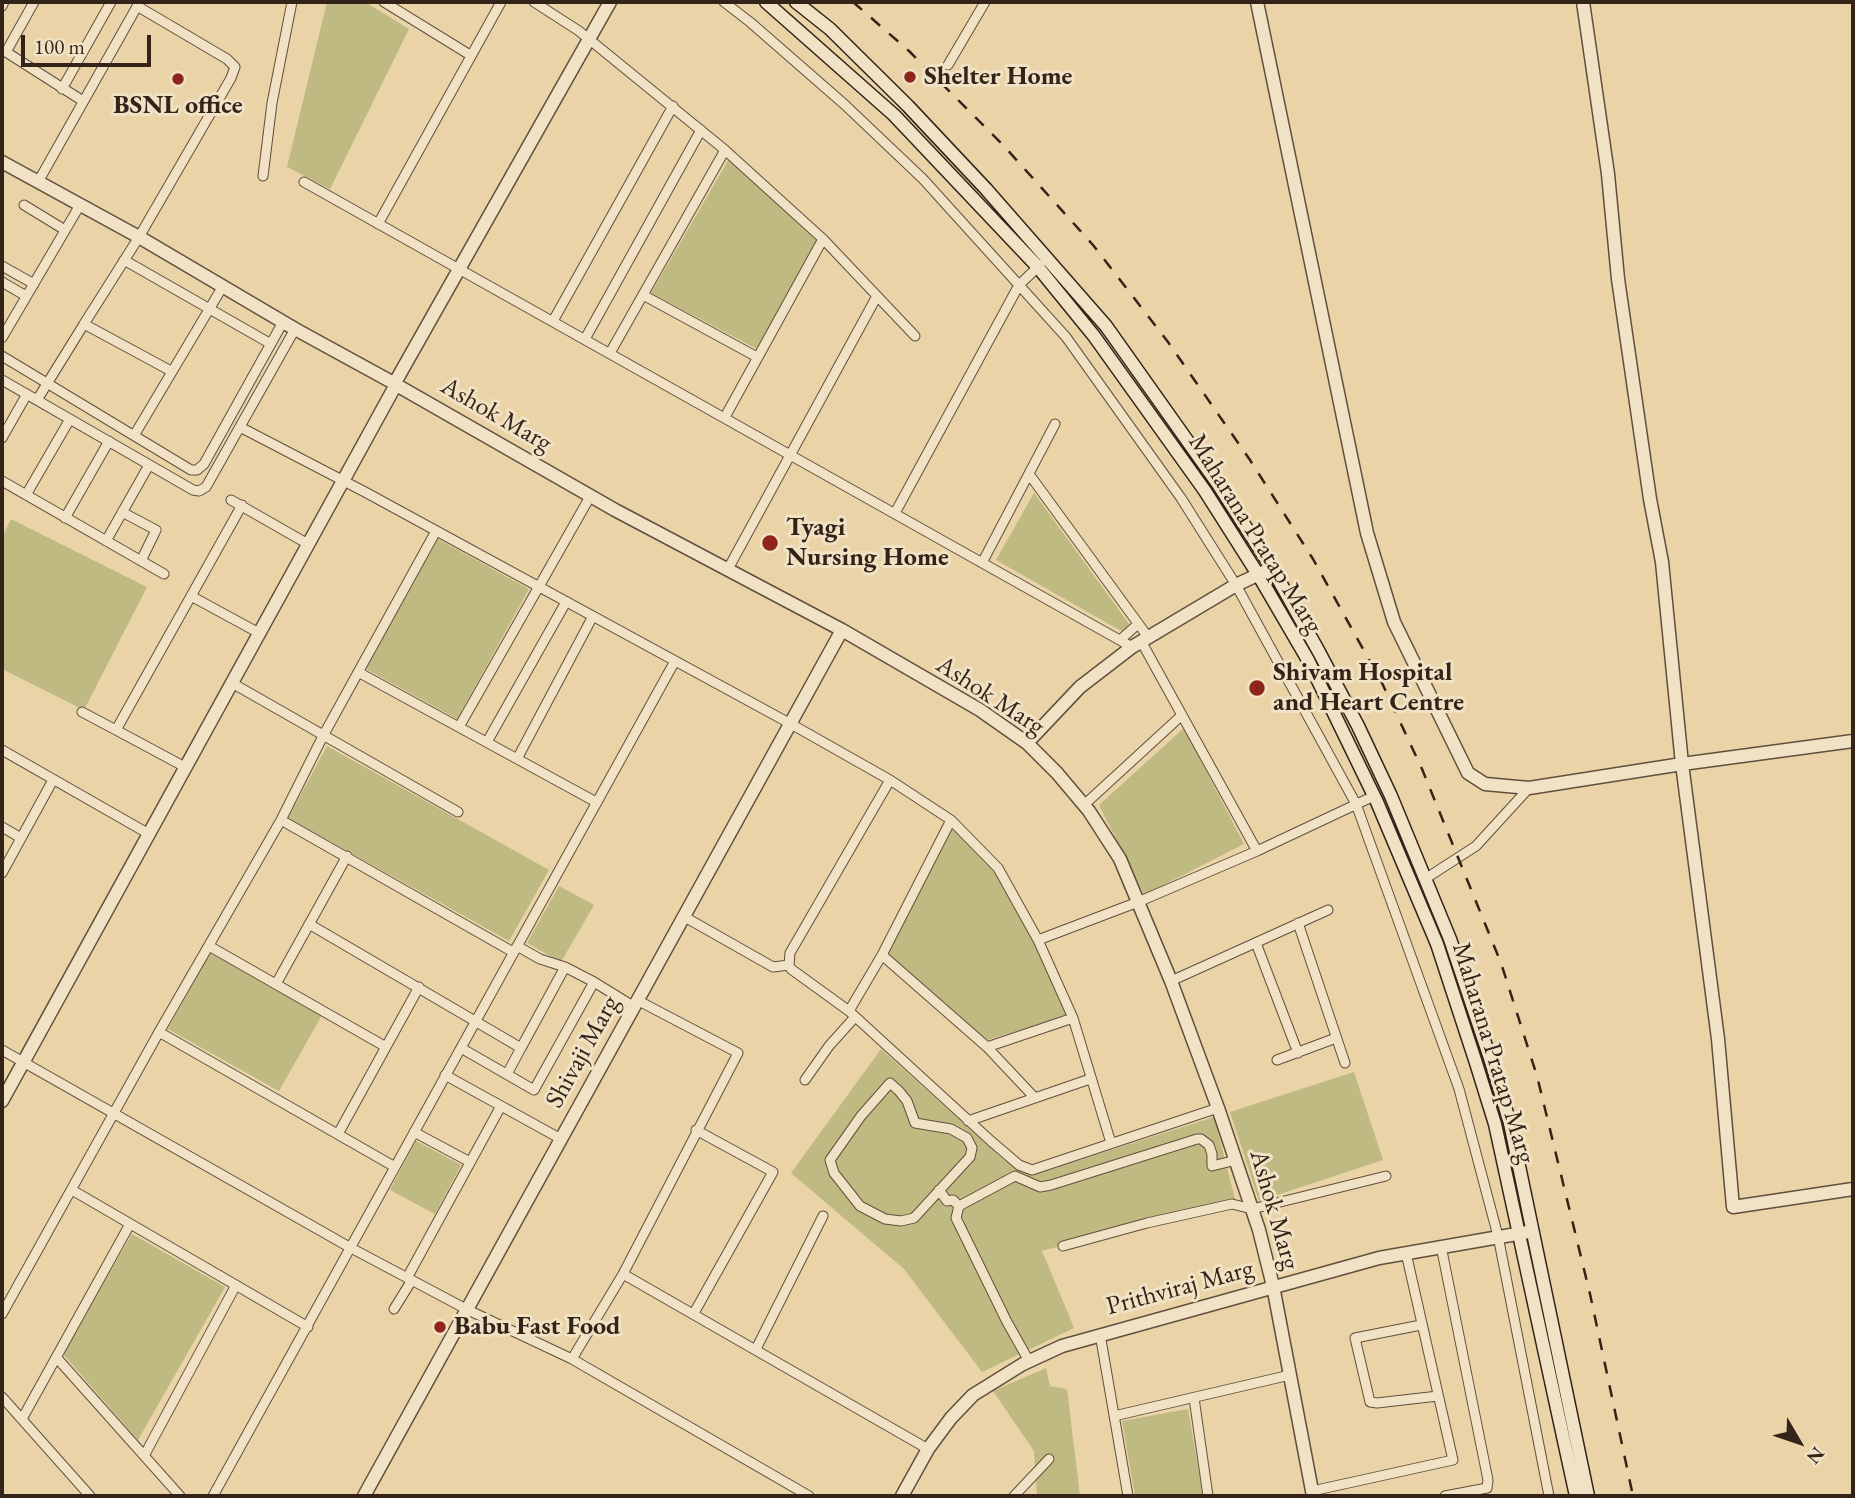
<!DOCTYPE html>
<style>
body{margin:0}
#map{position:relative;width:1855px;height:1498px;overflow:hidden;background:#e9d3a7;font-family:"EB Garamond",serif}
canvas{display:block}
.frame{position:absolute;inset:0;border:4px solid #332318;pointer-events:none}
.north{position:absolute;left:1764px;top:1407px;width:70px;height:70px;-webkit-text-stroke:5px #f1e2c6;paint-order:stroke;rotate:129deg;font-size:19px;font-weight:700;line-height:28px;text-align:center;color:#332318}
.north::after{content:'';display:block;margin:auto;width:24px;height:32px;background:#332318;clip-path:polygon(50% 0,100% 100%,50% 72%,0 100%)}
.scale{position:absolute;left:21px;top:35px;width:130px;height:32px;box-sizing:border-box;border:4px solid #332318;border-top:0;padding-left:9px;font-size:21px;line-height:24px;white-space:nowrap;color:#332318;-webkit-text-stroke:5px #f1e2c6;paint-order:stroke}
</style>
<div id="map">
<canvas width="1855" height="1498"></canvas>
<div class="frame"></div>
<div class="north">N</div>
<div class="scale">100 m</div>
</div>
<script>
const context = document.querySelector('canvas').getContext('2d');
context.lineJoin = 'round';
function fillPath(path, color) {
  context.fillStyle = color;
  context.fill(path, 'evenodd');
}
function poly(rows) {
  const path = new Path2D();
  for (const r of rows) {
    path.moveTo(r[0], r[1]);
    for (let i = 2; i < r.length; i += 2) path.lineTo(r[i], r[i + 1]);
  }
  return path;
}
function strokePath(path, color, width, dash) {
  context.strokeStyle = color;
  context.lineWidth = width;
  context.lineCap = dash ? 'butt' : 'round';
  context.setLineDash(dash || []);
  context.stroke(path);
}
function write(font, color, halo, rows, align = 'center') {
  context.font = font + ' "EB Garamond",serif';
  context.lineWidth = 6;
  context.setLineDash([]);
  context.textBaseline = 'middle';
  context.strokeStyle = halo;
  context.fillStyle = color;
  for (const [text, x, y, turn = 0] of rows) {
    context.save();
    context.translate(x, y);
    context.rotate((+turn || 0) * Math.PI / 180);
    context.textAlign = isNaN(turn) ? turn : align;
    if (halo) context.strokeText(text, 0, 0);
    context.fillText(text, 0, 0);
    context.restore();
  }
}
fillPath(poly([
 [327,2,365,2,409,29,330,189,287,167],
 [729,159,818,242,757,349,651,293],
 [1034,493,1132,628,1123,632,996,560],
 [11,519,147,587,84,710,2,669,2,537],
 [438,539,529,589,457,719,366,669],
 [1184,728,1244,844,1144,895,1099,805],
 [327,746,549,870,509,941,288,818],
 [952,827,997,870,1041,944,1068,1016,987,1040,887,953],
 [559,886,594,905,561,962,527,943],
 [210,953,322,1015,279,1091,168,1029],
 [881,1049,1004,1160,1022,1171,1039,1173,1214,1117,1235,1199,1042,1251,1074,1328,982,1372,904,1269,791,1173],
 [1354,1072,1383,1160,1259,1201,1230,1112],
 [416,1141,461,1165,435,1214,390,1190],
 [132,1234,225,1287,138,1440,63,1354],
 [1046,1368,1050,1386,1067,1389,1080,1496,1037,1496,1034,1451,993,1391],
 [1188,1409,1203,1496,1135,1496,1122,1421]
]), '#beba82');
const minor = poly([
 [34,2,6,52,83,101],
 [384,2,470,55],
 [534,2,579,31,725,150,823,239,915,336],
 [724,2,750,22,844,104,923,179,1066,337,1181,498,1236,585,1356,804,1459,1089,1498,1236,1549,1496],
 [2,6,4,2],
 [137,6,227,59,235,67,231,78,139,237,84,324,171,371],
 [948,65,985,2],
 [62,89,111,2],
 [263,176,272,103,292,2],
 [38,182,139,3],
 [304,182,1132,647],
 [24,205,65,230],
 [378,224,501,2],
 [124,260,271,344],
 [2,266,34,284],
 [2,282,26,296],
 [643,295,757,357],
 [553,321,673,106],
 [2,338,80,205],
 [585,339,701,130],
 [610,353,725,150],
 [2,356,191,470,197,470,204,464,283,322],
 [2,380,193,490,199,491,206,487,295,329],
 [37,400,84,324],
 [725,417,823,239],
 [240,427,365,492,791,724,890,780,951,820,998,868,1038,940,1073,1018,1111,1143],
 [135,434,223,286],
 [2,438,27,394],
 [1029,474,1148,637],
 [2,481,164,574],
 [26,495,70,419],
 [231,500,308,544],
 [122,512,156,530,141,561],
 [895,513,1019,285,1040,265],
 [65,518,109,441],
 [106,541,149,465],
 [982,563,1055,424],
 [728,569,877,296],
 [191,596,259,633],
 [1120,640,1138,624],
 [1141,641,1257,851],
 [358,672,596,802],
 [232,683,458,812],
 [82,712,116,730],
 [459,727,591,495],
 [487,742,566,602],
 [2,750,149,834],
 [517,759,593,616],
 [185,767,116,730,242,505],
 [890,780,790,953,789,965,791,969,849,1011,991,1141,1019,1165,1032,1170,1218,1108],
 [1084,805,1182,715],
 [281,820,513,952],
 [2,827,21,838],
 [2,873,53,780],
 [1425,879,1476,846,1529,788],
 [683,916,773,967,789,965],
 [1298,923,1345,1063],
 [309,924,521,1048,565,967],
 [1038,940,1138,902,1257,851,1374,796],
 [1256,943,1298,1053],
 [209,946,386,1047],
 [517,946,540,959,565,967,594,982,633,1006],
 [882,955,987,1047,1073,1018],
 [1171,981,1328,910],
 [276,984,347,856],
 [849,1011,882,955,951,820],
 [159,1032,395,1167],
 [987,1047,1035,1098],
 [461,1048,534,1090,594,982],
 [2,1050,351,1248,468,1310,572,1359,809,1496],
 [1277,1060,1336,1038],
 [507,1074,521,1048],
 [445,1075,561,1139],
 [805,1080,829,1046,855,1017],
 [890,1083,899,1091,907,1101,915,1123,951,1129,967,1138,972,1148,970,1157,914,1218,901,1221,885,1219,860,1206,834,1173,830,1160,861,1116,890,1083],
 [968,1121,1090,1079],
 [414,1132,470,1162],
 [338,1134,419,987],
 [72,1190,308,1327],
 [939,1190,947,1201,953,1200,959,1206,956,1218,1007,1322,1029,1361],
 [959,1206,1015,1176,1040,1187,1051,1185,1197,1139,1201,1139,1209,1145,1212,1154,1212,1166,1236,1160],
 [1063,1246,1147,1223,1232,1204,1252,1209,1386,1176],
 [1441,1246,1488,1480,1487,1488,1445,1496],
 [623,1274,928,1449],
 [407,1278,501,1106],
 [394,1309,412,1280],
 [694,1313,773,1172,696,1130],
 [2,1314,159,1032,281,820,323,736,436,531],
 [1421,1325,1355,1338,1370,1402,1377,1403,1438,1396],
 [1100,1334,1128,1496],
 [756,1349,823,1216],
 [56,1357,180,1496],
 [572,1359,623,1274,738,1053,637,1000],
 [2,1397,90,1496],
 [1194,1398,1208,1496],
 [1114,1416,1290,1375],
 [22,1419,130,1224],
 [144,1456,236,1285],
 [1312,1491,1453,1460,1406,1253],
 [213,1496,675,661],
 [1014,1496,1049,1459]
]);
const tertiary = poly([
 [1257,2,1367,533,1394,622,1468,773,1485,784,1529,788,1682,764,1853,741],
 [1583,2,1608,174,1618,279,1650,499,1662,562,1682,764,1718,1039,1733,1207,1853,1189],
 [2,162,139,237,295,329,390,381],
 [397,379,610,2],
 [400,387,615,510,842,630,980,710,1027,743,1057,773,1089,811,1120,859,1171,981,1218,1108,1259,1230,1273,1286,1313,1496],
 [1027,743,1080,687,1132,647,1236,585,1272,568],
 [2,1101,393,390],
 [364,1496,842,630],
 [902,1496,928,1449,951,1418,973,1395,1023,1364,1062,1346,1379,1258,1528,1232]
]);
const secondary = poly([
 [766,2,894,115,1037,266,1094,336,1205,491,1259,576,1308,660,1377,802,1437,944,1476,1063,1495,1124,1576,1496],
 [796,2,830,29,908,106,986,189,1106,326,1218,484,1272,568,1319,652,1358,726,1391,796,1450,939,1490,1058,1510,1123,1588,1496]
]);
strokePath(minor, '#604f3c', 11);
strokePath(tertiary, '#604f3c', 15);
strokePath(secondary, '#332318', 15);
strokePath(minor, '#f1e2c6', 9);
strokePath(tertiary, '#f1e2c6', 12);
strokePath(secondary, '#f1e2c6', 12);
strokePath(poly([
 [853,2,909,51,1003,145,1093,245,1168,342,1250,460,1313,559,1382,683,1422,769,1501,963,1537,1076,1590,1294,1633,1496]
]), '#332318', 2.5, [12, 12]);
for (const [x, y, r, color] of [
 [910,77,7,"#8f2418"],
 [178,79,7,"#8f2418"],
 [770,543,9,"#8f2418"],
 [1257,688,9,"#8f2418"],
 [440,1327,7,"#8f2418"]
]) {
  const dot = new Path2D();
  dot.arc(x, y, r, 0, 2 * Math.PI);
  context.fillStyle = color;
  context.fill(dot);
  strokePath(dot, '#f1e2c6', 2.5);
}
write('bold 26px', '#332318', '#f1e2c6', [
 ["Shelter Home",924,77],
 ["BSNL office",178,106,"center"],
 ["Tyagi",786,528],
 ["Nursing Home",786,558],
 ["Shivam Hospital",1273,673],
 ["and Heart Centre",1273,703],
 ["Babu Fast Food",454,1327]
], 'left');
write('26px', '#332318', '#f1e2c6', [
 ["Ashok Marg",496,415,30],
 ["Maharana Pratap Marg",1255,534,58],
 ["Ashok Marg",990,696,33],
 ["Shivaji Marg",583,1052,-61],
 ["Maharana Pratap Marg",1493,1053,73],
 ["Ashok Marg",1274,1210,74],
 ["Prithviraj Marg",1180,1288,-15]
]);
</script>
